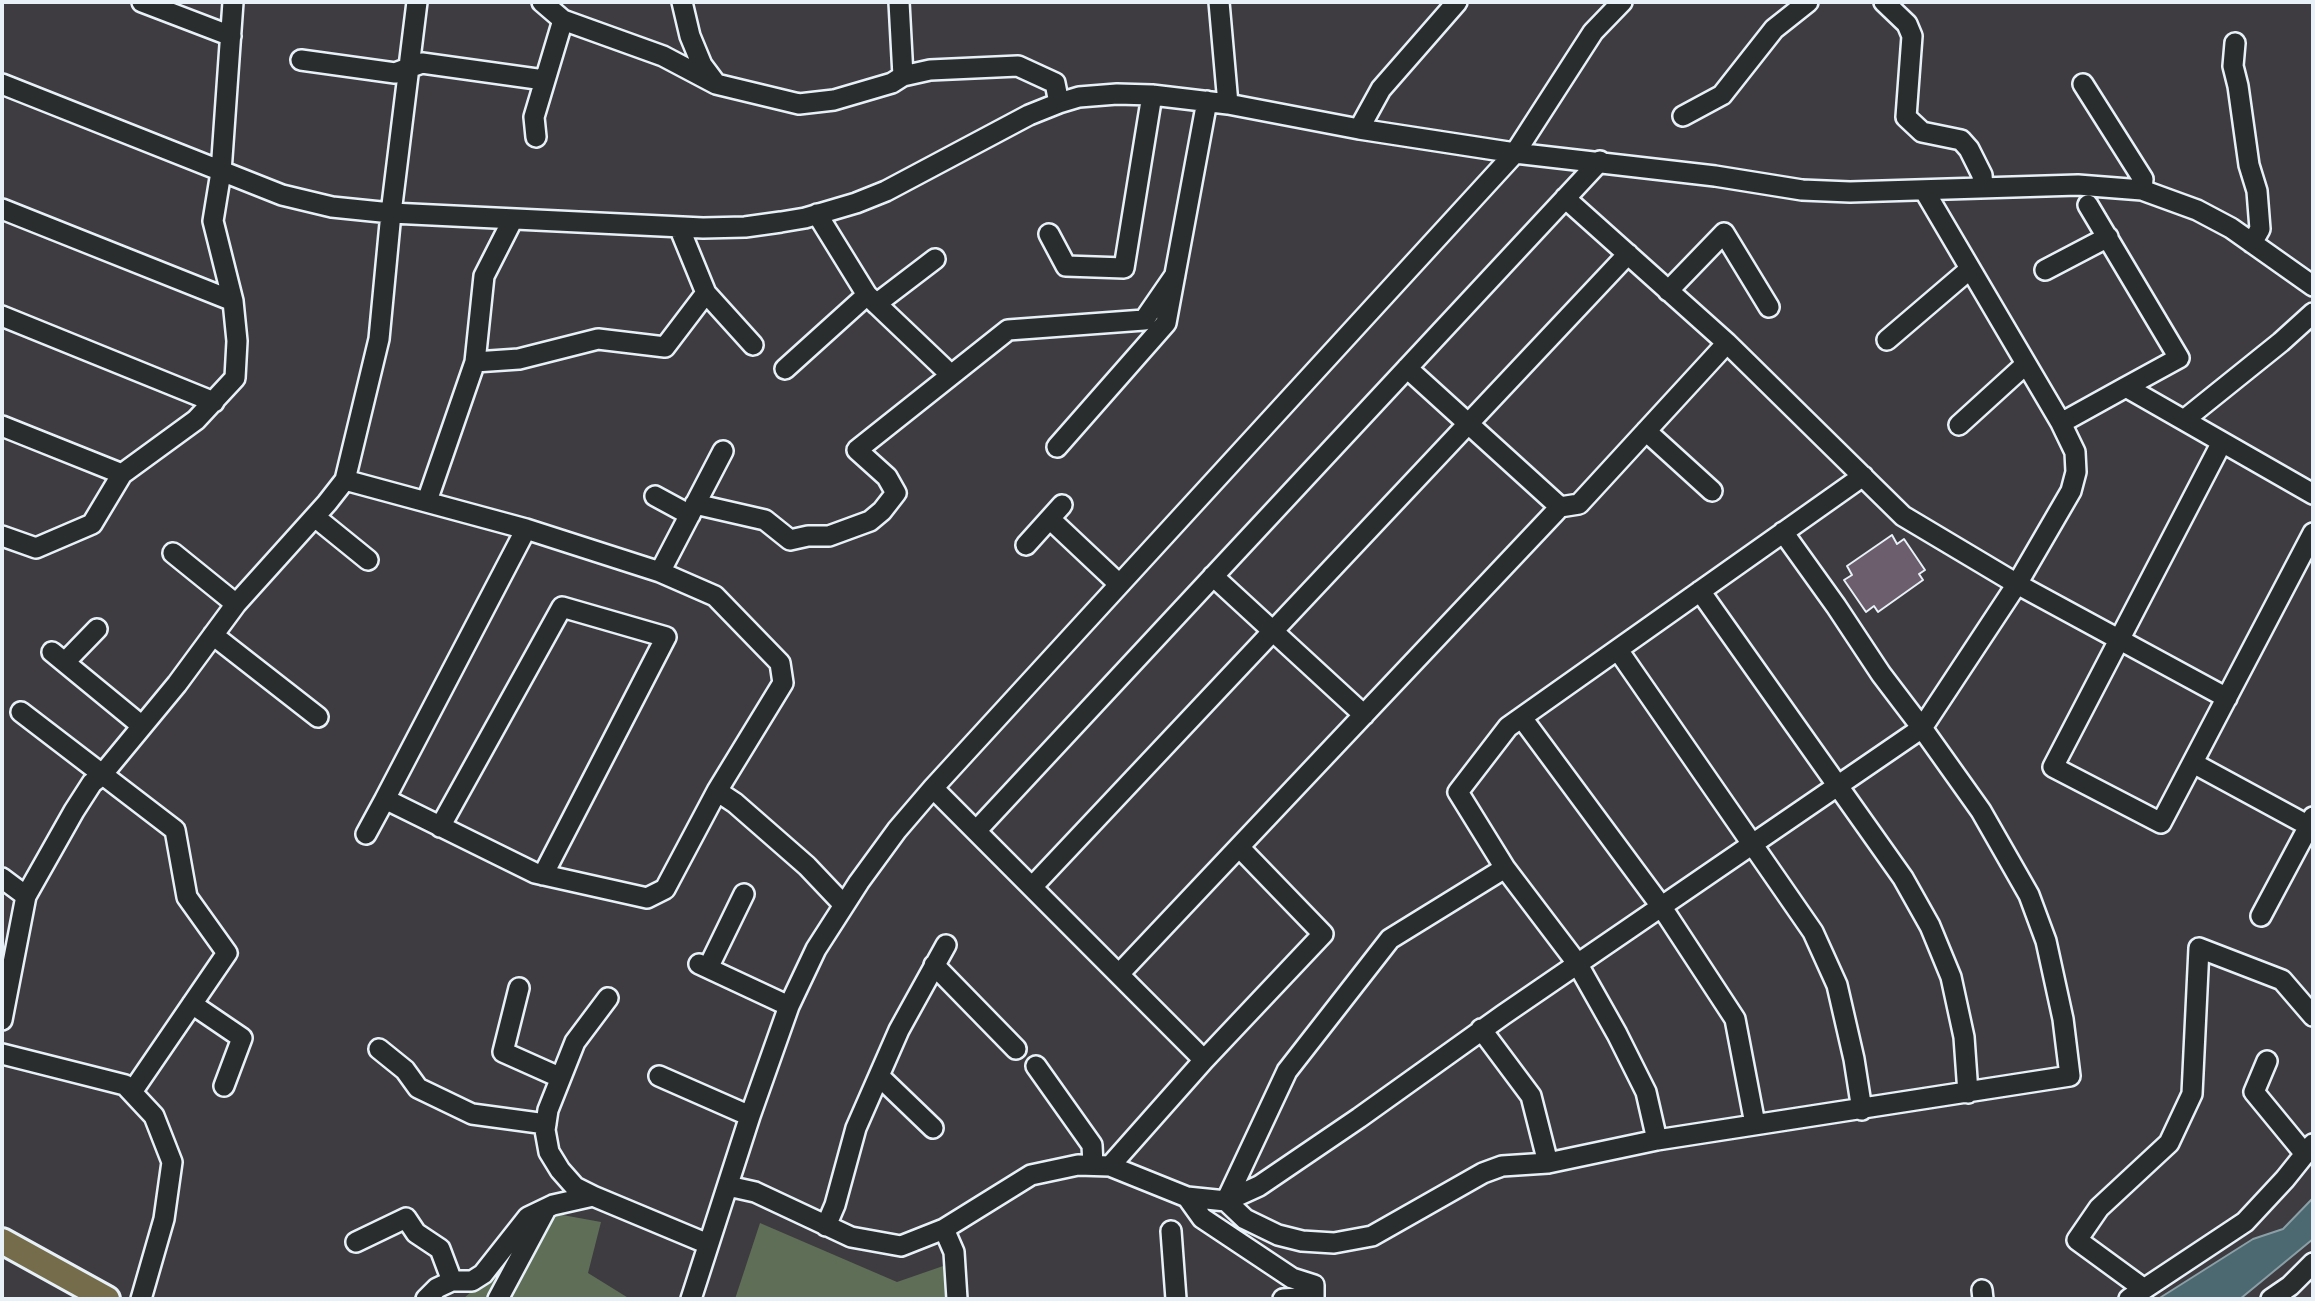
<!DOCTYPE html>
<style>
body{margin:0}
#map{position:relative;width:2315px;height:1301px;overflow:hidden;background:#3e3c41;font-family:"Gochi Hand",sans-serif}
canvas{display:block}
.frame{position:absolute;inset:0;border:4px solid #e8f1f8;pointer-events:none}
</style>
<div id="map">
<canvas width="2315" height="1301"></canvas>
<div class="frame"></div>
</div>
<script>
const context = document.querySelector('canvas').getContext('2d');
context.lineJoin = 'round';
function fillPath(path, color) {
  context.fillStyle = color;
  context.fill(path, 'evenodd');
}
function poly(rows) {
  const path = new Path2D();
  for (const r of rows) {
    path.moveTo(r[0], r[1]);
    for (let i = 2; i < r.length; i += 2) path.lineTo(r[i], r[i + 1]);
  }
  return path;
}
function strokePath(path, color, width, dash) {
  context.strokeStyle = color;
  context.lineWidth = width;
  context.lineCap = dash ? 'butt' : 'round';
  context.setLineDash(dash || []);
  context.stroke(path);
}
fillPath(poly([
 [557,1214,601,1222,588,1273,630,1299,463,1299],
 [760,1223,897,1282,946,1265,945,1299,735,1299]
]), '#5e6e57');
const water = poly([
 [2313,1198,2313,1239,2240,1299,2158,1299,2253,1239,2283,1229,2313,1198]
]);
fillPath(water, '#4c6870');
strokePath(water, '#8a9fa6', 2);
const building = poly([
 [1892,535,1897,544,1904,539,1925,570,1919,574,1923,580,1878,612,1874,606,1866,612,1844,580,1852,575,1847,566,1892,535]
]);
fillPath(building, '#6c5e6c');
strokePath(building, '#e8f1f8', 2);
const minor = poly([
 [142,2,231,36],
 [542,2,563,20,663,56,716,84,799,104,834,100,892,83,903,76,930,70,1018,66,1055,83,1059,103],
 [682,2,690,36,702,65,714,81],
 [899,2,903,76],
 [1219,2,1228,104],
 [1884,2,1907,24,1912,36,1906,117,1922,132,1961,140,1969,149,1982,175,1983,187],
 [2235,43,2233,66,2238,86,2249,165,2257,191,2260,229,2252,243],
 [301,60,395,73,422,63,544,80],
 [2,84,282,195,332,207,391,213,703,228,745,227,781,222,805,218,856,203,886,191,1029,115,1059,103,1079,97,1117,94,1152,95,1228,104,1359,129,1515,153,1715,176,1802,190,1850,192,2078,185,2142,190,2197,210,2231,228,2313,286],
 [2083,84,2143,179,2142,190],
 [1683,116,1722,95,1774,29,1808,2],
 [1359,129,1381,89,1457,2],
 [536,137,534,117,563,20],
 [1565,198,1727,343,1903,516,2017,584,2227,698],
 [2088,205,2179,358,2126,387],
 [2,209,233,301],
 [1049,234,1066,266,1124,268,1152,95],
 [2045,270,2108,237],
 [1668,291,1724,233,1769,307],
 [706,293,753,345],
 [867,295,951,375],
 [876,304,935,259],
 [2,316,214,402],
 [1887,340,1970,269],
 [475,362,519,359,598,339,665,347,706,293,679,227],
 [1407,368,1560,507],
 [785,369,867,295,817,214],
 [2184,420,2281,342,2313,313],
 [2061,423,2126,387,2313,494],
 [1959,425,2026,364],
 [2,426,122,474],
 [1646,431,1712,491],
 [2222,442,2053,767,2161,823,2313,533],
 [1057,447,1166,323,1207,101],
 [345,480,526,529,660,572,715,596,780,663,783,683,717,791,735,803,807,866,843,904],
 [655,496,690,515],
 [427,501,475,362,484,276,513,219],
 [695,504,765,520,790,540,808,536,829,536,870,521,882,511,896,493,887,477,857,450,1008,330,1144,320,1175,275],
 [315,517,368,560],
 [1050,519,1119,584],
 [526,529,385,799,535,873,647,898,665,889,717,791],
 [2,536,36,548,92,524,122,474,196,420,235,378,237,341,233,301,213,221,221,172,233,2],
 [1026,545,1062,505],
 [173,553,236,604],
 [660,572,723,451],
 [1213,576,1364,715],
 [1700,591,1903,878,1930,926,1951,977,1964,1037,1968,1093],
 [213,635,318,717],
 [1618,650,1813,932,1837,985,1854,1059,1862,1110],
 [52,652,142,726],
 [65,662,97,629],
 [21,712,175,830,187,897,227,953,132,1092],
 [1522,718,1661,906,1735,1019,1755,1124],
 [2193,763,2309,826,2313,817],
 [933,788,1204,1060],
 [440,827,562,607,666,637,543,875],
 [976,831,1600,161],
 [366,834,385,799],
 [2,878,26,896],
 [1032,887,1628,254],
 [2261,916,2309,826],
 [699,964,789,1006],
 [934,965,1016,1049],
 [708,968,744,894],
 [1119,974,1560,507,1579,504,1727,343],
 [519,988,503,1052,559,1077],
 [192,1004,242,1038,224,1086],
 [2,1020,26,896,74,811,92,783,101,776,177,684,236,604,327,503,345,480,379,339,391,213,417,2],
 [1481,1029,1531,1096,1548,1163],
 [379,1049,405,1070,418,1088,472,1114,546,1124],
 [2,1054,125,1085,154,1116,172,1162,164,1219,141,1299],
 [2267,1061,2254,1092,2305,1154],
 [1036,1066,1092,1145,1093,1165],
 [659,1076,750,1116],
 [880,1077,933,1128],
 [1657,1140,1646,1092,1617,1034,1577,963,1505,868,1458,792,1508,727,1863,476],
 [1110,1166,1204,1060,1323,934,1239,847],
 [728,1186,755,1192,851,1237,901,1246,944,1229,1031,1175,1078,1165,1110,1166,1187,1197,1226,1201,1259,1186,1359,1118,1503,1015,1922,728,2017,584,2071,491,2076,472,2075,452,2061,423,1924,190],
 [593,1196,575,1187,560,1170,549,1152,545,1130,548,1110,575,1042,608,998],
 [1187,1197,1202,1218,1292,1278,1314,1285,1314,1299],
 [1226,1201,1245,1219,1278,1235,1302,1241,1334,1243,1372,1236,1483,1173,1502,1166,1548,1163,1657,1140,2070,1076,2063,1019,2046,941,2029,895,1981,811,1922,728,1881,674,1836,606,1783,532],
 [1226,1201,1287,1071,1390,939,1505,868],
 [826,1226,835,1205,856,1128,899,1030,946,945],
 [944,1229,954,1252,957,1299],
 [1171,1231,1176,1299],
 [356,1242,406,1218,416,1233,440,1249,452,1281],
 [2144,1289,2077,1240,2099,1208,2169,1143,2192,1094,2199,948,2282,980,2313,1016],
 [1982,1290,1983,1299],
 [426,1299,437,1288,452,1281,472,1281,483,1274,528,1217,553,1205,593,1196,708,1244],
 [498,1299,545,1211],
 [691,1299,750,1116,789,1006,816,949,859,882,897,830,933,788,1515,153,1593,32,1622,2],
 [1283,1299,1314,1297],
 [2129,1299,2245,1222,2285,1179,2313,1144],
 [2271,1299,2290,1286,2313,1263]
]);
const major = poly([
 [2,1241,107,1299]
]);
strokePath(minor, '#e8f1f8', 24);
strokePath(major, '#e8f1f8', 30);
strokePath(minor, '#2a2d2e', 19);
strokePath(major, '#746c4b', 24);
</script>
